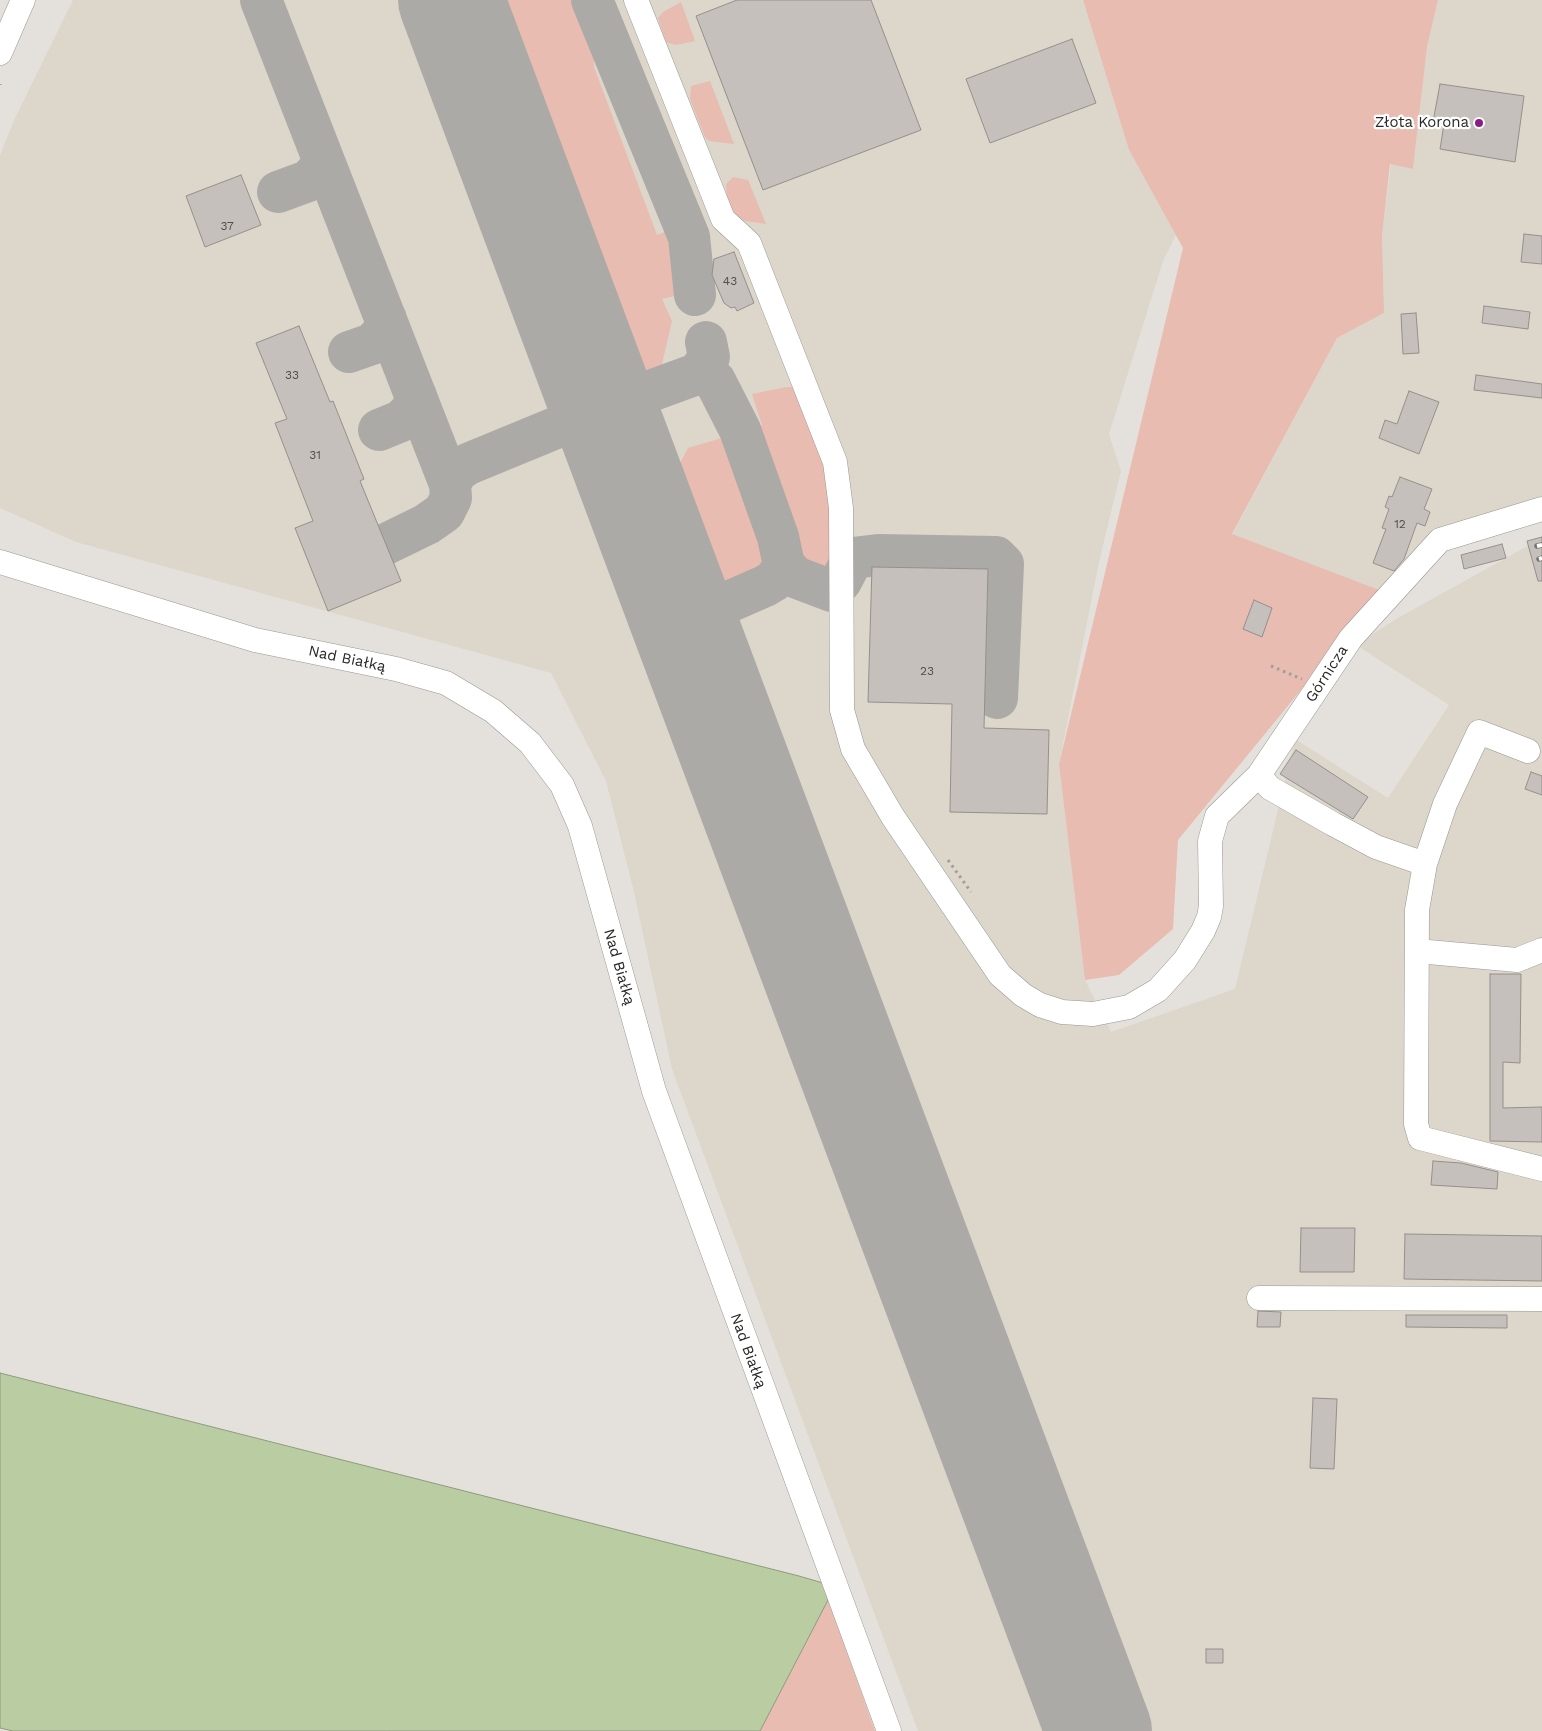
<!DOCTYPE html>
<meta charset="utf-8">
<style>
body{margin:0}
canvas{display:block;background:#e4e1dc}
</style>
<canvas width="1542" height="1731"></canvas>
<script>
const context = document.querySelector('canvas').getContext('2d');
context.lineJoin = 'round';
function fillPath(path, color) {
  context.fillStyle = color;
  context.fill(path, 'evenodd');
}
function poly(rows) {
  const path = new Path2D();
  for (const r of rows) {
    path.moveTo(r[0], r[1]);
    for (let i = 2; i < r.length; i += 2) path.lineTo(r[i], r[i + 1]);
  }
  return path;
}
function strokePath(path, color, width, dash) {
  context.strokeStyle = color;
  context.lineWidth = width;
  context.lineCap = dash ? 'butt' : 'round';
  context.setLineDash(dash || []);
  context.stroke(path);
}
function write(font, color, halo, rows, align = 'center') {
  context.font = font + ' "Work Sans",sans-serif';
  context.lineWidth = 4.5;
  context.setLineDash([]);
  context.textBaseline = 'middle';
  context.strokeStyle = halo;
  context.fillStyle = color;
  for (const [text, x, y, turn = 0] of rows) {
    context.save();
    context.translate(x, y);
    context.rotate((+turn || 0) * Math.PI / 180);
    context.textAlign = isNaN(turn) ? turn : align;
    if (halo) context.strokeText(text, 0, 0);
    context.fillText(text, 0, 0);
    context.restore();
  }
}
fillPath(poly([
 [73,0,1083,0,1129,150,1176,235,1163,261,1109,434,1121,471,1099,562,1059,764,1085,980,1111,1032,1235,989,1295,739,1388,798,1449,705,1356,645,1396,619,1542,538,1542,1731,918,1731,672,1069,634,892,606,781,551,673,76,542,0,508,0,155,15,118],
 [1438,0,1542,0,1542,500,1435,535,1382,591,1232,535,1337,338,1384,313,1382,236,1391,164,1413,169,1427,47]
]), '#ddd6ca');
fillPath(poly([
 [498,0,578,0,599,48,594,59,594,67,657,235,668,231,677,257,674,296,662,299,672,321,660,372,653,379,645,376,640,369],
 [1083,0,1438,0,1427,47,1413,169,1390,164,1382,236,1384,313,1337,338,1232,534,1382,591,1178,840,1173,929,1119,975,1085,980,1059,764,1183,248,1129,150],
 [681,2,695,41,676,45,666,42,658,18,663,12],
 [710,81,734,144,709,141,705,137,690,99,691,86],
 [733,177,748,180,766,224,745,221,731,212,727,200,726,184],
 [787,387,793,387,827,464,835,577,814,577,800,567,787,540,746,428,762,425,752,394],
 [732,435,775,556,772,566,765,571,724,589,677,469,688,448],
 [828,1600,875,1731,760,1731]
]), '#e8bcb0');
const water = poly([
 [0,1373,799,1576,823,1583,828,1600,760,1731,13,1731,0,1728,0,1373]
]);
fillPath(water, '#b9cca2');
strokePath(water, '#8e9b7d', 1);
strokePath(poly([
 [261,0,450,484],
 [592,0,689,237,695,295],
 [278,192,308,181,319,170,322,156],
 [349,352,372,344,383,333,386,319],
 [379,430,401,421,412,410,416,396],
 [386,544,427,524,444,512,451,498,450,484,457,471,468,464,604,408,694,375,700,371,709,357,706,342],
 [784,565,795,577,832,591,841,581,853,558,878,555,996,557,1003,564,997,698],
 [685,621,765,586,775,580,784,565,778,537,740,430,715,381,704,375,694,375]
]), '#acaaa6', 42);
strokePath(poly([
 [451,0,1099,1731]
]), '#acaaa6', 106);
const building = poly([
 [737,0,871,0,921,130,763,190,696,16,737,0],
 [1072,39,1096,103,990,143,966,79,1072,39],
 [1440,84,1524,96,1515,162,1440,149,1444,124,1433,122,1440,84],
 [241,175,261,225,205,247,186,196,241,175],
 [1524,234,1542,236,1542,264,1521,262,1524,234],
 [734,252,754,303,737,311,735,307,731,308,724,303,712,275,714,259,734,252],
 [1484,306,1530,312,1528,329,1482,323,1484,306],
 [1416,313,1419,353,1403,354,1401,314,1416,313],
 [299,326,330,402,333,401,364,479,360,481,401,581,328,611,295,528,313,521,275,423,287,419,256,343,299,326],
 [1476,375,1542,384,1542,398,1474,390,1476,375],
 [1409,391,1439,402,1419,454,1379,438,1385,420,1397,424,1409,391],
 [1400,477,1432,489,1424,509,1430,512,1425,526,1417,523,1404,559,1394,571,1373,563,1386,529,1382,528,1389,509,1385,507,1389,496,1392,497,1400,477],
 [1542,537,1542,581,1538,581,1527,541,1542,537],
 [1502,544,1506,558,1464,569,1461,555,1502,544],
 [872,567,988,569,984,728,1049,730,1047,814,950,812,952,704,868,702,872,567],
 [1254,600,1272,608,1262,637,1243,629,1254,600],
 [1296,750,1368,797,1353,819,1280,774,1296,750],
 [1531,772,1542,776,1542,795,1525,789,1531,772],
 [1490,974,1521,974,1520,1063,1503,1062,1503,1108,1542,1107,1542,1142,1490,1141,1490,974],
 [1433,1161,1461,1163,1498,1172,1497,1189,1431,1185,1433,1161],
 [1301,1228,1355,1228,1354,1272,1300,1272,1301,1228],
 [1405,1234,1542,1236,1542,1281,1404,1279,1405,1234],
 [1258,1311,1281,1312,1280,1327,1257,1327,1258,1311],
 [1406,1315,1507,1315,1507,1328,1406,1327,1406,1315],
 [1313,1398,1337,1399,1334,1469,1310,1468,1313,1398],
 [1206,1649,1223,1649,1223,1663,1206,1663,1206,1649]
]);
fillPath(building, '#c6c0bc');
strokePath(building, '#95908c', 1);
const minor = poly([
 [636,0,723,219,749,243,835,462,841,508,842,710,853,749,893,817,1000,975,1023,995,1040,1005,1062,1012,1093,1014,1129,1007,1158,990,1185,960,1203,931,1209,917,1211,906,1210,841,1217,816,1259,775,1351,638,1440,540,1542,509],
 [0,53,23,0],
 [0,562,255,640,396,669,446,683,493,711,530,743,562,785,580,826,654,1091,889,1731],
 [1528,751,1479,732,1445,804,1425,864,1417,910,1416,1124,1420,1138,1542,1169],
 [1259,775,1270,788,1333,824,1376,847,1425,864],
 [1417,951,1517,960,1542,950],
 [1259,1298,1542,1299]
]);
strokePath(minor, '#999791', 25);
strokePath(poly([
 [0,84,0,85],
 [1271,666,1302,679],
 [948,860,971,892]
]), '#a09d9a', 3, [2.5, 4]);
strokePath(minor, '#fff', 24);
const rail = poly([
 [1537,546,1542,545],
 [1539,559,1542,558]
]);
strokePath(rail, '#757470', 5.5);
strokePath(rail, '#fff', 4, [11]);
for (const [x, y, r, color] of [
 [1479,123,5,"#871e85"]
]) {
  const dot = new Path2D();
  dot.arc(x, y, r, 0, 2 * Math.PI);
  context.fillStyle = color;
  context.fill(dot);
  strokePath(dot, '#fff', 2);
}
write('12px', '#504e4c', null, [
 ["37",227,226],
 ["43",730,281],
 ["33",292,375],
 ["31",315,455],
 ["12",1400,524],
 ["23",927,671]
]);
write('15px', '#292826', '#fff', [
 ["Złota Korona",1469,123]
], 'right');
write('15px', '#292826', '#fff', [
 ["Nad Białką",347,659,12],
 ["Górnicza",1327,674,-57],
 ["Nad Białką",619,967,74],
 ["Nad Białką",748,1351,70]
]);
</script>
